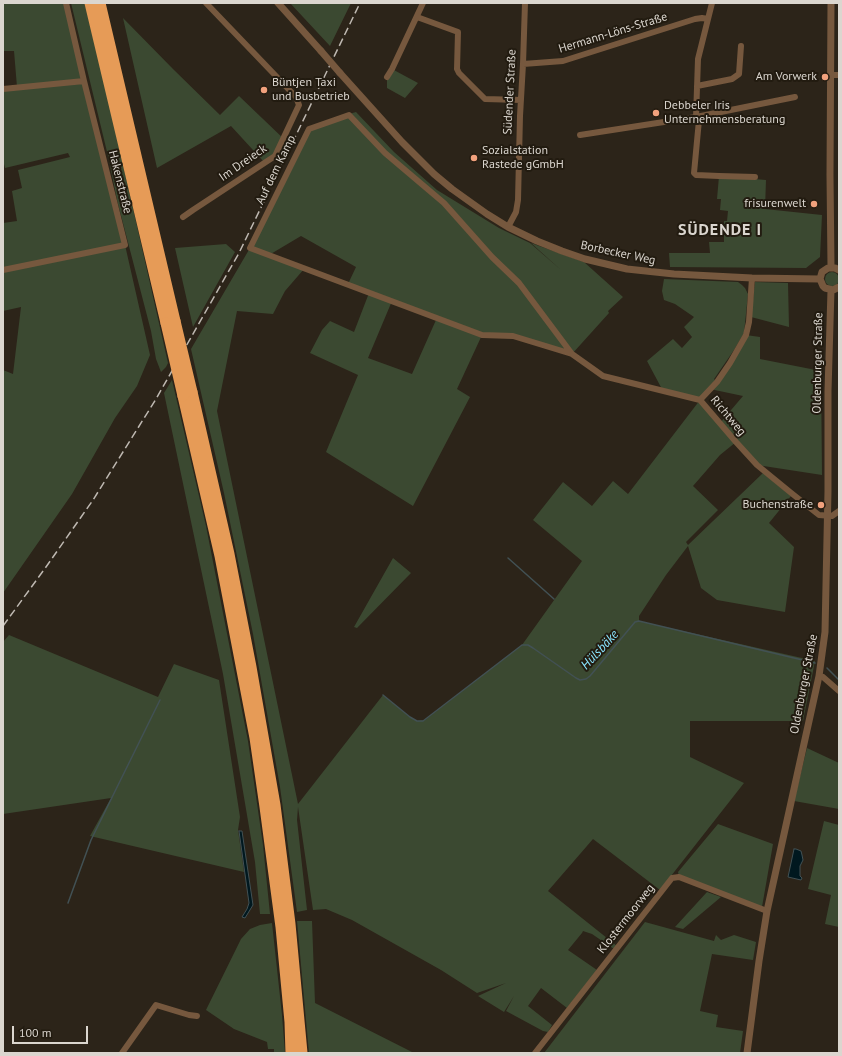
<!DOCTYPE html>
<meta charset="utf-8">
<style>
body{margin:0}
#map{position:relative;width:842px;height:1056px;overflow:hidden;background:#2c2419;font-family:"PT Sans",sans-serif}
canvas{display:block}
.frame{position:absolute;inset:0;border:4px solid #dbd6cf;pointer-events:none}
.scale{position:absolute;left:12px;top:1026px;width:76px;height:18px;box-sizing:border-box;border:2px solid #dbd6cf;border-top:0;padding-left:5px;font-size:12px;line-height:14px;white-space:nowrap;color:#dbd6cf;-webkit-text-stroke:3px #221b10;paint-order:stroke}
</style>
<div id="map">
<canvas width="842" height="1056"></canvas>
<div class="frame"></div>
<div class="scale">100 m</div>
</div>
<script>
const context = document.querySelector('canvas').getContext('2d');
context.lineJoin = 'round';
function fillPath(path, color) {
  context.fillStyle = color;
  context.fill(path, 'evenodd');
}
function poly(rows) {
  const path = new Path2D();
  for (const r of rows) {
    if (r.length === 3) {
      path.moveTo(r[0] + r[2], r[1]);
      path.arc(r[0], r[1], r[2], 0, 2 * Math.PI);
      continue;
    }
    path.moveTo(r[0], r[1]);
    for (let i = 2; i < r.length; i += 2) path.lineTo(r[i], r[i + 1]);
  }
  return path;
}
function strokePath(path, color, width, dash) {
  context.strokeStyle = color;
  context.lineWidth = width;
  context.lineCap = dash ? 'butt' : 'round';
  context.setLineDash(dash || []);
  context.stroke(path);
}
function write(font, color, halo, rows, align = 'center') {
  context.font = font + ' "PT Sans",sans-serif';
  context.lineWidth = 4;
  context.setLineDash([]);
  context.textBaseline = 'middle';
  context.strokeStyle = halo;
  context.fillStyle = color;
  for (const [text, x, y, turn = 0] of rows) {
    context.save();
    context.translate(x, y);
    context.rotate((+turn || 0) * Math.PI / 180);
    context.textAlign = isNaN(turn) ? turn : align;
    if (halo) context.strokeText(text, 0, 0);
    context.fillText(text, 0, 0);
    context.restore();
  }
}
fillPath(poly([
 [3,3,65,3,125,245,150,355,137,386,115,418,72,494,3,593,3,370,13,374,21,307,3,311,3,223,17,221,12,191,22,188,18,170,70,157,68,153,5,168,3,160,3,90,17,87,14,51,3,51],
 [71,3,85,3,113,120,168,363,166,367,161,372,156,359,151,331,117,200,109,160],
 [290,3,351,3,330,46],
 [123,18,173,69,220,115,239,96,286,141,278,158,275,156,264,162,231,126,157,168],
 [392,69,418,83,405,98,387,88,387,77],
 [356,112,394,152,437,190,499,228,530,243,561,270,531,243,584,262,623,297,608,311,609,313,572,354,513,336,482,335,457,389,470,397,413,506,326,452,358,375,310,353,322,330,330,321,354,332,369,293,392,301,368,358,412,374,436,320,475,332,437,316,348,284,356,267,301,236,269,255,304,269,285,291,273,314,237,311,217,411,298,804,383,695,410,717,417,721,425,720,522,645,582,561,533,520,563,482,592,506,613,481,628,494,700,400,663,391,647,361,673,339,682,348,692,337,684,327,694,317,675,304,664,300,662,291,664,279,738,282,742,285,745,288,748,294,744,333,734,350,714,379,717,382,731,362,746,335,760,337,760,359,821,371,822,475,757,465,736,442,720,455,693,486,718,510,686,542,688,545,763,473,791,496,769,523,794,547,785,612,717,600,701,588,688,546,666,575,639,616,639,621,815,661,803,721,690,721,690,757,744,783,660,890,593,839,548,891,617,946,614,949,592,934,583,931,582,933,568,950,597,970,567,1008,541,988,528,1006,552,1025,548,1032,543,1031,506,1011,514,996,504,1012,478,996,506,983,477,993,441,970,352,920,326,909,313,910,298,807,297,820,307,910,297,912,280,787,253,634,224,493,191,349,250,248,306,129,349,114],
 [710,389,743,396,720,423,700,400],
 [719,176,766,180,765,209,822,215,820,257,806,268,670,267,669,253,710,253,709,242,724,242,724,221,727,221,728,211,720,210,721,199,717,199],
 [226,244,235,252,193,327,175,248],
 [832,279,7],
 [755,282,788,283,789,327,751,317],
 [172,380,206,526,248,741,263,845,270,914,260,914,255,862,223,674,164,393],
 [393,558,411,573,357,628,354,627],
 [9,635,158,697,174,664,219,680,240,817,238,830,244,872,90,836,111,798,3,814,3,642],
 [807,748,839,763,839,809,794,801],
 [824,821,839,825,839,927,825,924,831,895,808,889],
 [718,824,773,844,762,907,679,876,678,872],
 [707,892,721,897,683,929,675,927],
 [297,921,312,921,315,1003,414,1053,309,1053],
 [645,922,714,941,716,935,721,940,734,935,756,942,753,960,712,954,700,1011,718,1015,716,1027,743,1031,740,1053,544,1053],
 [272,923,282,1015,285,1053,274,1053,274,1049,268,1049,267,1042,234,1029,206,1010,241,939,250,929,260,925]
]), '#3b4931');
const water = poly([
 [239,831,242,831,253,905,245,918,242,917,247,909,249,903,239,831],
 [794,849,796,849,801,851,802,855,803,860,800,866,800,876,802,878,801,880,788,877,794,849]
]);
fillPath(water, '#00181f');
strokePath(water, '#425154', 1);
strokePath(poly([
 [508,558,554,599],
 [827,668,839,680],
 [383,695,410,717,417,721,423,721,522,645,528,645,533,648,576,678,580,680,586,679,590,676,635,622,639,621,815,663],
 [68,903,91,840,160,700]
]), '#425154', 1.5);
strokePath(poly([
 [417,17,458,32,457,69,459,73,485,99,521,100],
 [523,64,563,61,695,19,702,18,708,19],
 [831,75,839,75],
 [387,77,392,69,423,3],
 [697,86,732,79,739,74,741,46],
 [3,89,84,81],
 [696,117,795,97],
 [699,117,699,120,694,173,696,175,719,176,755,177],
 [580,135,696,117,698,59,712,3],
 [183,217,193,210,275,156,299,105,296,97,206,3],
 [508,227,516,212,518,200,520,116,523,64,525,3],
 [3,270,125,245,84,81,66,3],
 [572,354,519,283,492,257,444,203,385,153,349,115,309,129,250,248,482,335,513,336,572,354,603,376,700,400,736,442,757,465,790,492,819,515,832,516,839,511],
 [700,400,717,382,730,363,746,335,749,322,752,278],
 [819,676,823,677,839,691],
 [122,1053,156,1005,189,1015,197,1016],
 [535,1053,672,878,679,877,767,911]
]), '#76583e', 6);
strokePath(poly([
 [278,3,321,51],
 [831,3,830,175,831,267],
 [340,73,402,142,434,174,452,189,487,214,508,227,537,241,562,251,585,259,627,269,674,274,752,278,820,279],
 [839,270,835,268,828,268,822,272,820,279,823,286,825,288,833,290,839,287],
 [747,1053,759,961,767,911,819,676,825,632,828,491,828,391,831,290]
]), '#76583e', 7);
strokePath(poly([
 [90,3,166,323],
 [100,3,175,321],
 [192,392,229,554,251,667,275,805,290,924,302,1053],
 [183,396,220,556,255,738,265,807,281,927,290,1022,291,1053]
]), '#e69b57', 11);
strokePath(poly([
 [3,626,46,567,93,500,156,399,239,253,360,3]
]), '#bfb9b2', 1.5, [8, 4]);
strokePath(poly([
 [321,51,340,73]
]), '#76583e', 7);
strokePath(poly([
 [175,321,192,392],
 [166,323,183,396]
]), '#e69b57', 11);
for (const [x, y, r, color] of [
 [825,77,4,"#f1a17d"],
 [264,90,4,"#f1a17d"],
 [656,113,4,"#f1a17d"],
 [474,158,4,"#f1a17d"],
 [814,204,4,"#f1a17d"],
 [821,505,4,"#f1a17d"]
]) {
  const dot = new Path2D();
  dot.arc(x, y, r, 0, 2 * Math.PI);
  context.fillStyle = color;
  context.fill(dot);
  strokePath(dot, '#221b10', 1.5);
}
write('12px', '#dbd6cf', '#221b10', [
 ["Hermann-Löns-Straße",613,33,-17],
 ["Südender Straße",510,92,-87],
 ["Im Dreieck",243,163,-35],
 ["Auf dem Kamp",276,170,-64],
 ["Hakenstraße",120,182,76],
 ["Borbecker Weg",618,253,12],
 ["Oldenburger Straße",818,363,-89],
 ["Richtweg",728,416,50],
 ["Oldenburger Straße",804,684,-79],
 ["Klostermoorweg",626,919,-52]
]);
write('12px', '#dbd6cf', '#221b10', [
 ["Am Vorwerk",817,77],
 ["Büntjen Taxi",272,83,"left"],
 ["und Busbetrieb",272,97,"left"],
 ["Debbeler Iris",664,106,"left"],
 ["Unternehmensberatung",664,120,"left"],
 ["Sozialstation",482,151,"left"],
 ["Rastede gGmbH",482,165,"left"],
 ["frisurenwelt",806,204],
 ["Buchenstraße",813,505]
], 'right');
write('italic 13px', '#8ae5ff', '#221b10', [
 ["Hülsbäke",600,650,-47]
]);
context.letterSpacing = '1px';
write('bold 16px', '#dbd6cf', '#221b10', [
 ["SÜDENDE I",720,230]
]);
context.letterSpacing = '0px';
</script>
